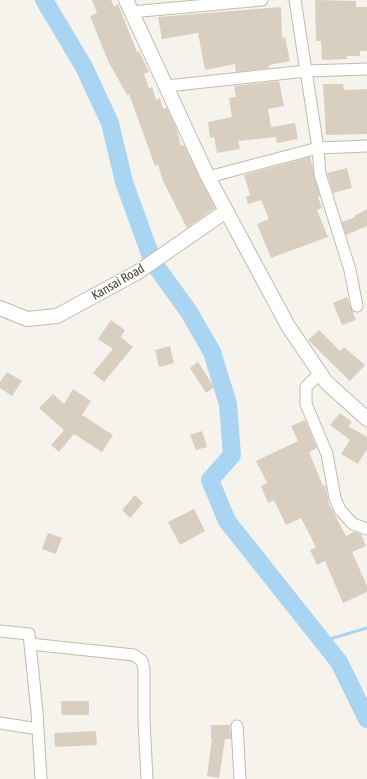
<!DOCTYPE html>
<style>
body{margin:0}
canvas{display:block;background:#f6f3ec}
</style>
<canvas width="367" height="779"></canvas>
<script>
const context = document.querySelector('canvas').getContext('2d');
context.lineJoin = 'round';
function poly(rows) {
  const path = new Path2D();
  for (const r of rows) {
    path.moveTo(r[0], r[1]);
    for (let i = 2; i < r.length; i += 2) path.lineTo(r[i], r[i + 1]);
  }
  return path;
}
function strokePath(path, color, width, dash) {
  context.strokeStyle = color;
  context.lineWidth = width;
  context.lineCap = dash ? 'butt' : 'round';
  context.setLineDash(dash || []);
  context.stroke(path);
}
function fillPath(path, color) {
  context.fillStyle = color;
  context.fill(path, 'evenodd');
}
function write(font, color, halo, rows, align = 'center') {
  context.font = font + ' "Asap Condensed",sans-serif';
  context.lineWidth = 3;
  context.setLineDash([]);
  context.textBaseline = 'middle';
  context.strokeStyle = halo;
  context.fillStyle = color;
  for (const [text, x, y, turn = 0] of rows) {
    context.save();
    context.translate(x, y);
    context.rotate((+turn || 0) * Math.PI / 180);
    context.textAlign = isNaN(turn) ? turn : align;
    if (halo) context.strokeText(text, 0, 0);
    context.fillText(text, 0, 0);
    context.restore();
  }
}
strokePath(poly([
 [323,641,367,628]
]), '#a9d4f2', 3);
strokePath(poly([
 [44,0,84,67,110,123,124,182,153,262,189,312,212,352,228,404,232,455,210,480,227,521,339,662,367,719]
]), '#a9d4f2', 18);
fillPath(poly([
 [92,0,111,0,114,6,118,4,137,52,139,51,149,72,144,74,149,88,152,87,156,100,160,98,163,109,167,108,177,130,181,146,184,145,215,208,187,228,163,181,158,165,155,166,129,94,127,95,108,61,90,16,97,13],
 [315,0,356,1,356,7,367,7,367,51,360,51,360,56,347,56,347,59,322,60,321,41,316,41],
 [281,7,282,38,285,37,290,61,269,65,269,68,236,72,235,64,205,70,198,33,162,39,158,17],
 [279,81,284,106,268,109,271,127,295,123,298,139,277,143,276,137,238,141,240,149,217,153,214,137,210,138,208,122,232,117,229,98,236,97,234,86],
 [323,84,343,84,344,90,367,89,367,134,326,135],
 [310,157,320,196,318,197,322,208,317,210,328,237,271,258,257,224,269,219,261,200,248,204,246,197,250,195,244,175],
 [347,168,352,188,333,193,327,173],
 [367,209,367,226,346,235,342,222,355,217,354,216],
 [347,297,356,320,342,325,333,303],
 [111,320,125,330,121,337,133,347,104,382,93,373,113,349,98,339],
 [319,330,340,351,344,347,365,365,350,381,308,340],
 [170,346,174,363,159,367,155,350],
 [198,362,214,387,206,393,190,368],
 [7,372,22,381,12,396,0,388,0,382],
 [73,389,91,401,82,415,113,435,102,452,74,434,59,452,51,445,64,430,39,408,53,394,64,404],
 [340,413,352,422,348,426,367,437,367,449,358,464,341,454,350,440,330,425],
 [305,420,317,448,309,452,323,486,325,485,326,488,329,504,346,536,354,532,361,534,366,546,352,552,367,586,367,592,343,603,325,561,317,565,310,550,316,547,301,518,286,525,274,500,268,503,261,486,267,483,256,461,298,441,291,426],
 [202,431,207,447,196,450,190,435],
 [135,495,143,503,130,518,122,510],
 [194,509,205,531,180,545,168,522],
 [48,533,62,538,56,554,42,549],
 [61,701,89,701,89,715,62,715],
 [211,725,230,725,231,739,225,739,219,778,207,776,212,739,211,739],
 [96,731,97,745,55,747,54,733]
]), '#d8cfc1');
const minor = poly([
 [295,0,318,148,320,174,350,270,357,306],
 [131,12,262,0],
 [167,86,306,71,367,69],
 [208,177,318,148,367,146],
 [320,373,306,387,306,404,327,454,335,498,340,510,353,524,367,529],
 [0,631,29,634,37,712,41,779],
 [30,644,134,655,142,661,144,670,144,720,147,779],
 [0,723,38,729],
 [237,726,240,779]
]);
const tertiary = poly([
 [126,0,208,177,288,326,326,382,367,419],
 [0,308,27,319,57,316,138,272,226,211]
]);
strokePath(minor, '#c2bbae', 13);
strokePath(tertiary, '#c2bbae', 16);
strokePath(minor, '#fff', 11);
strokePath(tertiary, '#fff', 14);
write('13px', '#4b4439', '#fff', [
 ["Kansai Road",118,282,-30]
]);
</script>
